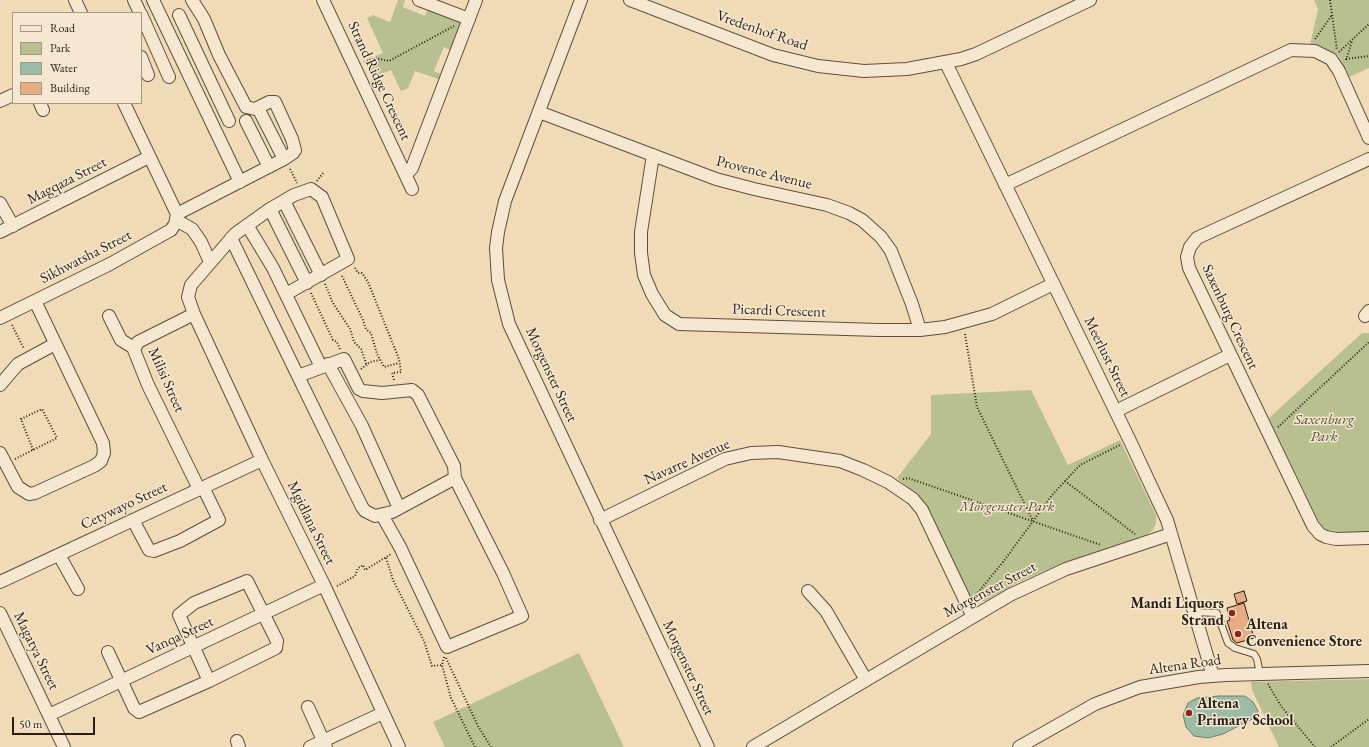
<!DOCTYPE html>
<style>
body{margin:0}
#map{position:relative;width:1369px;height:747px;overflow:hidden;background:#f1dbb6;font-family:"EB Garamond",serif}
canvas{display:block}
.legend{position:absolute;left:12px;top:12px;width:130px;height:92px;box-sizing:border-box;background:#f6e8d0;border:1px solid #a49886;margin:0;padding:5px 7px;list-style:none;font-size:12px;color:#2a1f17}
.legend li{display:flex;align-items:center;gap:8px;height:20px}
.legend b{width:20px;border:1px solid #a49886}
.scale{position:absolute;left:12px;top:717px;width:83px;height:18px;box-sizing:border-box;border:2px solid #2a1f17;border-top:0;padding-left:5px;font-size:12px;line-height:14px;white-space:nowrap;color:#2a1f17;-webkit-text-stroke:3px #f6e8d0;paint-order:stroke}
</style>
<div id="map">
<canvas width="1369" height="747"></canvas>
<ul class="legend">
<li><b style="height:5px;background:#f6e8d0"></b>Road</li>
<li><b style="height:11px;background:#b8c08f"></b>Park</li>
<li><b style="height:11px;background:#9cbca8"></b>Water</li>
<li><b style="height:11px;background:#e6ad85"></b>Building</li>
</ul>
<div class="scale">50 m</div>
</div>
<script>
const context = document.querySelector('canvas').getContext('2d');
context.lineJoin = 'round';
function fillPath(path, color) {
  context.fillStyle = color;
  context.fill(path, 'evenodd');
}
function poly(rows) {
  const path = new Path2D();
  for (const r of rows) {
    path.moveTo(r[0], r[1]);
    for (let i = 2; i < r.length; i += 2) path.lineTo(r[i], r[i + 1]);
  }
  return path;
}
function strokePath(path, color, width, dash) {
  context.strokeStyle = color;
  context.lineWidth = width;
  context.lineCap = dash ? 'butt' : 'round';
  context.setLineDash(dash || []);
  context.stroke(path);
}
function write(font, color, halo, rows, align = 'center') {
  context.font = font + ' "EB Garamond",serif';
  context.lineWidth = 3;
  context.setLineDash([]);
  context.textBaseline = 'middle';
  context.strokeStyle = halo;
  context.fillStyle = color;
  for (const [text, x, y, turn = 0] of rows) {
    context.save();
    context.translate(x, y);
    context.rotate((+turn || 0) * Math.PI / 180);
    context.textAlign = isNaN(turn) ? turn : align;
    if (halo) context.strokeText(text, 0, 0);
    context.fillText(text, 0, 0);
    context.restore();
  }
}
fillPath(poly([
 [398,0,405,0,403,7,425,16,428,8,458,20,460,23,461,26,452,51,444,47,434,71,443,75,441,80,415,71,408,88,401,91,391,70,374,77,366,60,383,53,367,18,373,15,390,22],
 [1314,0,1369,0,1369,68,1349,77,1339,56,1333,52,1321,46,1310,45,1318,9],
 [1362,333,1369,333,1369,532,1331,532,1321,526,1269,418],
 [1031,390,1068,465,1120,440,1156,515,1156,523,1153,530,1146,535,1061,564,1019,582,985,601,977,601,969,595,927,507,916,494,897,478,931,434,931,395],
 [579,653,624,747,445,747,433,722],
 [1369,679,1369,747,1279,747,1252,690,1251,682]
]), '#b8c08f');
const water = poly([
 [1219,696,1245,696,1253,702,1258,711,1256,717,1223,734,1208,738,1194,736,1186,727,1183,715,1188,703,1197,698,1219,696]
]);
fillPath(water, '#9cbca8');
strokePath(water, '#6e7d6e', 1);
const building = poly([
 [1244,591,1247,601,1237,604,1234,594,1244,591],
 [1244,603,1254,638,1237,643,1233,640,1227,621,1230,620,1227,608,1244,603]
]);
fillPath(building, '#e6ad85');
strokePath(building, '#2a1f17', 1);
const lane = poly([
 [1194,612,1217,613,1228,643,1235,648,1254,654,1257,659,1260,674]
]);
const street = poly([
 [75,0,81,13],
 [134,0,140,13],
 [153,0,240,182],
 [323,0,412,189],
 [419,0,469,19],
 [581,0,505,201,498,232,496,248,498,280,509,324,708,747],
 [630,0,773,55,818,66,864,71,907,69,961,59,976,54,1090,0],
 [141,14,169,77],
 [179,15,229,121],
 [141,57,148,75],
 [946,63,1130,441,1167,520,1213,676],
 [0,101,13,95],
 [40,103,43,110],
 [124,103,177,214],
 [258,108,284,159],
 [539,112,716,179,754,189,827,205,849,213,862,220,881,237,891,251,912,304,920,330],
 [246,121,269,167],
 [653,155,641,232,641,253,644,275,652,294,665,315,679,324,879,330,920,330,945,327,992,314,1053,284],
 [1369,159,1197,238,1190,247,1187,257,1189,268,1313,526,1320,534,1326,537,1336,539,1369,538],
 [406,175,412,168,476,0],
 [1005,185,1291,50,1315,51,1331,59,1339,71,1369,138],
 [284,201,321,275],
 [0,203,13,226],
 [270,209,307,283],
 [177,214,284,159,293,153,295,150,292,139,275,102,269,102,255,109,246,107,219,55,204,19,192,0],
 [176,220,192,229,201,242,210,262],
 [247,225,273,268,321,367],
 [0,232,149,157],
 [231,238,298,376,362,507,365,511,375,516,392,512,455,478,454,466,418,395,412,390,382,393,363,391,359,389,344,359,298,376],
 [286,294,348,259,322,197,311,189,294,195,270,209,235,234,191,285,188,297,194,314,262,460,324,585,399,747],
 [194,314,138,342,134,350,148,385,199,489],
 [109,316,121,340,134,348],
 [1365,316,1369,311],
 [0,318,110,264,171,230,175,224,177,214],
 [328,364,362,426,399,508],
 [0,385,18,364,55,344],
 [1116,411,1230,355],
 [0,453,18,487,29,494,35,493,94,466,101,461,104,453,103,443,35,301],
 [382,515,400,547,447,647,522,616,503,573,455,478],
 [133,520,149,550,154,551,180,541,219,520,203,487],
 [600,520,725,459,751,453,778,452,840,461,863,470,888,482,913,499,922,510,973,617],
 [59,555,78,589],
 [0,582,262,460],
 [808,591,826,611,866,680],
 [0,613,64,747],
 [108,652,134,708,139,712,209,681,276,648,277,641,247,581,194,603,179,615,209,681],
 [308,707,326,747],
 [49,715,324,585],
 [237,741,239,747],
 [310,747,383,713],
 [753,747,1010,595,1066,569,1171,534],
 [1019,747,1095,704,1140,687,1199,677,1226,675,1369,671]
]);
strokePath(lane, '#5c4e3f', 8);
strokePath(street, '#5c4e3f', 14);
strokePath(poly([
 [1330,0,1337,50],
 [1315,39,1332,15],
 [1339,52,1369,24],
 [1346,59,1369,56],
 [1346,60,1352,41],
 [364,62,375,58,389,61,454,26],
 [290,169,297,183],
 [317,181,324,172],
 [355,268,358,273,362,273,368,282,399,359,401,372,392,373,394,380],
 [342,276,363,320,366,329,371,333,377,354,384,367,399,363],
 [325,284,333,303,350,329,354,342,361,349,367,366],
 [311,293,333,340,337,342,340,349],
 [12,325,24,349],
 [965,334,977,407,1033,521],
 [361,369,370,362,380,360],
 [1278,427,1369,342],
 [15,459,57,438,42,409,21,419,33,450],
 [903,479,908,478,1101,545],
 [1065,481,1135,534],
 [386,558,393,580,424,641,432,666,442,665],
 [337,586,355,576,358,568,363,565,365,570,391,554],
 [976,595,1003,562,1053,494,1080,465,1120,445],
 [444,657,442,665,451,698,475,747],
 [446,658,478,726,491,747],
 [1268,684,1281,706,1315,747],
 [1331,747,1369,719]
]), '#2a1f17', 2, [1, 2]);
strokePath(lane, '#f6e8d0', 6);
strokePath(street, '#f6e8d0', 12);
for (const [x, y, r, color] of [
 [1232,613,4,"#8f2418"],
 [1238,634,4,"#8f2418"],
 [1189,713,4,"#8f2418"]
]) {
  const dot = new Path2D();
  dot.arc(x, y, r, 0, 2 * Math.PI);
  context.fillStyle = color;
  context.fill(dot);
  strokePath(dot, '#f6e8d0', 1.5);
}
write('15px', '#2a1f17', '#f6e8d0', [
 ["Vredenhof Road",762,31,19],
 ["Strand Ridge Crescent",379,81,65],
 ["Provence Avenue",764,173,14],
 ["Magqaza Street",67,181,-27],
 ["Sikhwatsha Street",86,257,-27],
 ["Picardi Crescent",779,311,2],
 ["Saxenburg Crescent",1230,317,65],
 ["Meerlust Street",1107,357,64],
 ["Morgenster Street",551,375,65],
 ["Milisi Street",166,380,66],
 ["Navarre Avenue",687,462,-24],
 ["Cetywayo Street",124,506,-25],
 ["Mgidlana Street",311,523,64],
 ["Morgenster Street",990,590,-28],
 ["Vanqa Street",180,636,-25],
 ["Magatya Street",36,651,64],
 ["Altena Road",1185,665,-8],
 ["Morgenster Street",688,668,65]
]);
write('italic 15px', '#554f3b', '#f6e8d0', [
 ["Saxenburg",1324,420],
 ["Park",1324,437],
 ["Morgenster Park",1007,507]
]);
write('bold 15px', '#2a1f17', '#f6e8d0', [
 ["Mandi Liquors",1224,604,"right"],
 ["Strand",1224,621,"right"],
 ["Altena",1246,625],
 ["Convenience Store",1246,642],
 ["Altena",1197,704],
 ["Primary School",1197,721]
], 'left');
</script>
